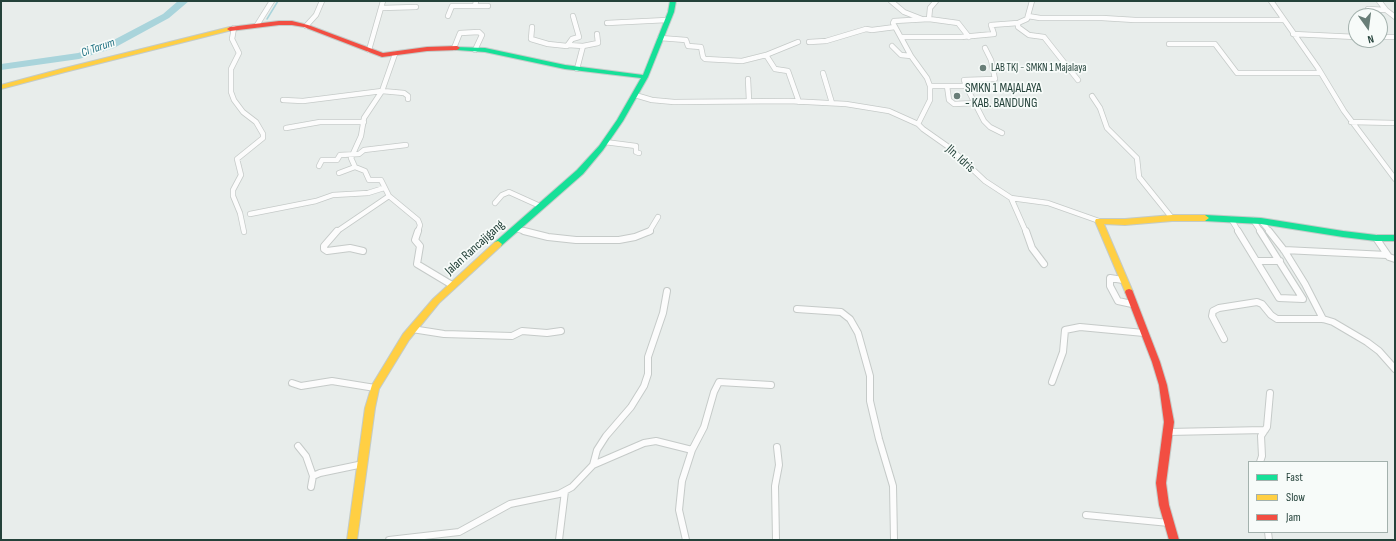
<!DOCTYPE html>
<style>
body{margin:0}
#map{position:relative;width:1396px;height:541px;overflow:hidden;background:#e8edeb;font-family:"Sofia Sans Condensed",sans-serif}
canvas{display:block}
.frame{position:absolute;inset:0;border:2px solid #24423a;pointer-events:none}
.legend{position:absolute;left:1248px;top:461px;width:140px;height:72px;box-sizing:border-box;background:#f7fbf9;border:1px solid #a3b1ad;margin:0;padding:5px 7px;list-style:none;font-size:12px;color:#24423a}
.legend li{display:flex;align-items:center;gap:8px;height:20px}
.legend b{width:20px;border:1px solid #a3b1ad}
.north{position:absolute;left:1348px;top:8px;width:40px;height:40px;box-sizing:border-box;background:#f7fbf9;border:1px solid #a3b1ad;border-radius:50%;rotate:166deg;font-size:11px;font-weight:700;line-height:16px;text-align:center;color:#24423a}
.north::after{content:'';display:block;margin:auto;width:14px;height:18px;background:#697e78;clip-path:polygon(50% 0,100% 100%,50% 72%,0 100%)}
</style>
<div id="map">
<canvas width="1396" height="541"></canvas>
<div class="frame"></div>
<ul class="legend">
<li><b style="height:5px;background:#16e098"></b>Fast</li>
<li><b style="height:5px;background:#ffcf43"></b>Slow</li>
<li><b style="height:5px;background:#f24e42"></b>Jam</li>
</ul>
<div class="north">N</div>
</div>
<script>
const context = document.querySelector('canvas').getContext('2d');
context.lineJoin = 'round';
function poly(rows) {
  const path = new Path2D();
  for (const r of rows) {
    path.moveTo(r[0], r[1]);
    for (let i = 2; i < r.length; i += 2) path.lineTo(r[i], r[i + 1]);
  }
  return path;
}
function strokePath(path, color, width, dash) {
  context.strokeStyle = color;
  context.lineWidth = width;
  context.lineCap = dash ? 'butt' : 'round';
  context.setLineDash(dash || []);
  context.stroke(path);
}
function fillPath(path, color) {
  context.fillStyle = color;
  context.fill(path, 'evenodd');
}
function write(font, color, halo, rows, align = 'center') {
  context.font = font + ' "Sofia Sans Condensed",sans-serif';
  context.lineWidth = 3.5;
  context.setLineDash([]);
  context.textBaseline = 'middle';
  context.strokeStyle = halo;
  context.fillStyle = color;
  for (const [text, x, y, turn = 0] of rows) {
    context.save();
    context.translate(x, y);
    context.rotate((+turn || 0) * Math.PI / 180);
    context.textAlign = isNaN(turn) ? turn : align;
    if (halo) context.strokeText(text, 0, 0);
    context.fillText(text, 0, 0);
    context.restore();
  }
}
strokePath(poly([
 [267,19,278,1]
]), '#a9d4db', 1.5);
fillPath(poly([
 [178,1,189,1,169,18,114,48,79,59,1,70,1,64,78,53,106,44,163,14,178,1]
]), '#a9d4db');
const streetFar1 = poly([
 [476,1,475,6,488,6],
 [891,1,904,12,922,19],
 [1032,1,1027,19,1018,23,1018,27,1029,35,1044,37,1078,80],
 [1271,1,1318,68,1344,111,1395,179],
 [381,8,416,7],
 [1368,9,1386,10,1379,1],
 [1386,10,1395,17],
 [448,16,452,6,475,6],
 [1028,16,1040,18,1102,18,1135,20,1283,20],
 [929,19,930,8,936,1],
 [607,23,667,20],
 [257,25,272,1],
 [306,26,316,15,322,1],
 [532,27,531,39,548,44,567,46,572,39,579,37,573,16],
 [234,28,232,39,239,53,231,69,231,92,234,100,243,112,256,122,263,134,263,138,237,159,241,175,233,190,233,196,240,213,244,232],
 [1293,34,1356,37],
 [901,37,961,37,994,34,991,25,1018,23],
 [1380,37,1395,37],
 [660,38,686,40,688,46,701,47,703,57,705,59,742,61,766,55,775,69,788,71,799,102],
 [809,42,826,41,866,29,872,30,895,27],
 [1169,44,1215,44,1237,73,1320,73],
 [568,45,583,46],
 [892,46,901,55,911,56,927,78,930,86,930,100,918,124,923,129,950,148,985,181,1011,198,1048,203,1099,221],
 [454,48,460,33,479,32,482,35,475,50],
 [369,50,383,1],
 [766,55,798,42],
 [911,56,893,23,894,21,929,19,958,23,969,37],
 [577,69,583,46,598,43,597,34],
 [823,73,832,103],
 [748,79,749,101],
 [930,86,947,86,949,100,954,104,975,103],
 [947,86,966,86,984,121,990,127,1002,133],
 [966,86,964,80,995,79,991,60,985,48],
 [635,95,652,100,674,102,789,101,846,104,889,111,918,124],
 [1092,96,1100,108,1107,128,1137,158,1139,177,1172,218],
 [283,100,303,101,382,91,404,93,408,96,408,99],
 [1351,122,1395,123],
 [286,128,320,122,364,122],
 [605,142,636,146,636,152,639,153],
 [319,166,322,160,337,160,340,155,359,154,364,150,406,145],
 [355,167,365,171,369,180,381,180,389,196,418,220,420,225,418,232],
 [339,173,355,167,351,158,361,136,364,118,382,91,395,54],
 [1011,198,1026,232],
 [495,203,502,195,509,192,540,206],
 [250,214,316,201,333,195,368,193,384,188],
 [1231,219,1239,232],
 [1253,220,1261,232],
 [1261,221,1270,232],
 [515,229,528,232],
 [336,232,389,196],
 [649,232,658,217]
]);
const street = poly([
 [337,231,324,246,324,249,327,251,350,248,363,251],
 [418,231,415,240,420,246,417,264,452,285],
 [524,231,548,237,576,240,619,240,635,237,650,231],
 [1026,231,1032,248,1044,264],
 [1238,231,1279,298,1303,299,1260,231],
 [1269,231,1284,250,1305,284,1323,319],
 [1376,238,1389,257,1395,259],
 [1284,250,1387,255],
 [1257,261,1280,261],
 [1123,280,1110,278,1110,286,1118,301,1132,304],
 [797,309,841,312,850,319,858,333,870,376,870,401,879,439,893,486,894,540],
 [412,329,444,334,512,336,522,331,547,333,561,331],
 [1224,339,1212,316,1213,311,1219,308,1257,302,1262,304,1271,315,1277,319,1323,319,1333,322,1367,342,1379,351,1395,369],
 [1052,382,1063,352,1065,330,1080,327,1144,333],
 [292,383,301,386,332,381,375,388],
 [1168,432,1265,430],
 [298,446,306,456,313,476],
 [692,450,704,427,714,392,719,382,771,385],
 [1260,462,1262,456,1261,436,1267,427,1270,393],
 [593,465,597,450,606,436,631,407,644,386,648,374,648,357,663,313,667,291],
 [311,487,313,476,320,473,363,464],
 [1086,515,1169,523],
 [1268,532,1269,540],
 [389,540,459,532,510,504,559,494,572,487,593,465,644,443,656,441,692,450,682,481,679,510,686,540],
 [559,540,565,491],
 [776,540,775,486,779,465,777,447]
]);
const fast = poly([
 [670,1,676,1,674,12,648,77,623,121,603,150,583,174,501,246,495,246,494,244,495,242,577,170,599,146,617,120,641,78,565,69,485,52,457,50,455,49,455,47,485,48,565,65,643,75,668,12,670,1],
 [1205,215,1261,218,1343,231,1376,235,1395,235,1395,241,1376,241,1343,237,1261,224,1205,221,1201,218,1205,215]
]);
const slow = poly([
 [230,27,232,28,232,30,65,72,1,89,1,85,61,69,230,27],
 [1172,215,1205,215,1209,218,1205,221,1172,221,1125,225,1104,224,1133,292,1132,294,1129,295,1126,294,1095,221,1096,219,1125,219,1172,215],
 [498,241,502,244,501,246,439,303,409,340,379,389,375,408,357,540,347,540,365,408,372,385,403,334,433,299,495,242,498,241]
]);
const jam = poly([
 [279,21,292,21,308,25,383,53,427,47,457,46,460,48,457,50,427,51,382,57,304,27,292,25,279,25,230,31,227,29,230,27,279,21],
 [1129,289,1132,290,1133,292,1160,362,1167,385,1174,422,1166,483,1169,505,1179,540,1169,540,1159,505,1156,483,1164,422,1159,385,1152,362,1125,292,1126,290,1129,289]
]);
strokePath(streetFar1, '#c5cac8', 6);
strokePath(street, '#c5cac8', 8);
strokePath(fast, '#c3cbc8', 2);
strokePath(slow, '#c3cbc8', 2);
strokePath(jam, '#c3cbc8', 2);
strokePath(streetFar1, '#fcfcfc', 4.5);
strokePath(street, '#fcfcfc', 6);
fillPath(fast, '#16e098');
fillPath(slow, '#ffcf43');
fillPath(jam, '#f24e42');
for (const [x, y, r, color] of [
 [983,68,4,"#697e78"],
 [957,96,4,"#697e78"]
]) {
  const dot = new Path2D();
  dot.arc(x, y, r, 0, 2 * Math.PI);
  context.fillStyle = color;
  context.fill(dot);
  strokePath(dot, '#f7fbf9', 1.5);
}
write('11px', '#24423a', '#f7fbf9', [
 ["LAB TKJ - SMKN 1 Majalaya",991,68]
], 'left');
write('italic 12px', '#1c6f80', '#f7fbf9', [
 ["Ci Tarum",98,48,-19]
]);
write('13px', '#24423a', '#f7fbf9', [
 ["SMKN 1 MAJALAYA",965,89],
 ["- KAB. BANDUNG",965,104]
], 'left');
write('13px', '#24423a', '#f7fbf9', [
 ["Jln. Idris",960,159,42],
 ["Jalan Rancajigang",475,248,-42]
]);
</script>
